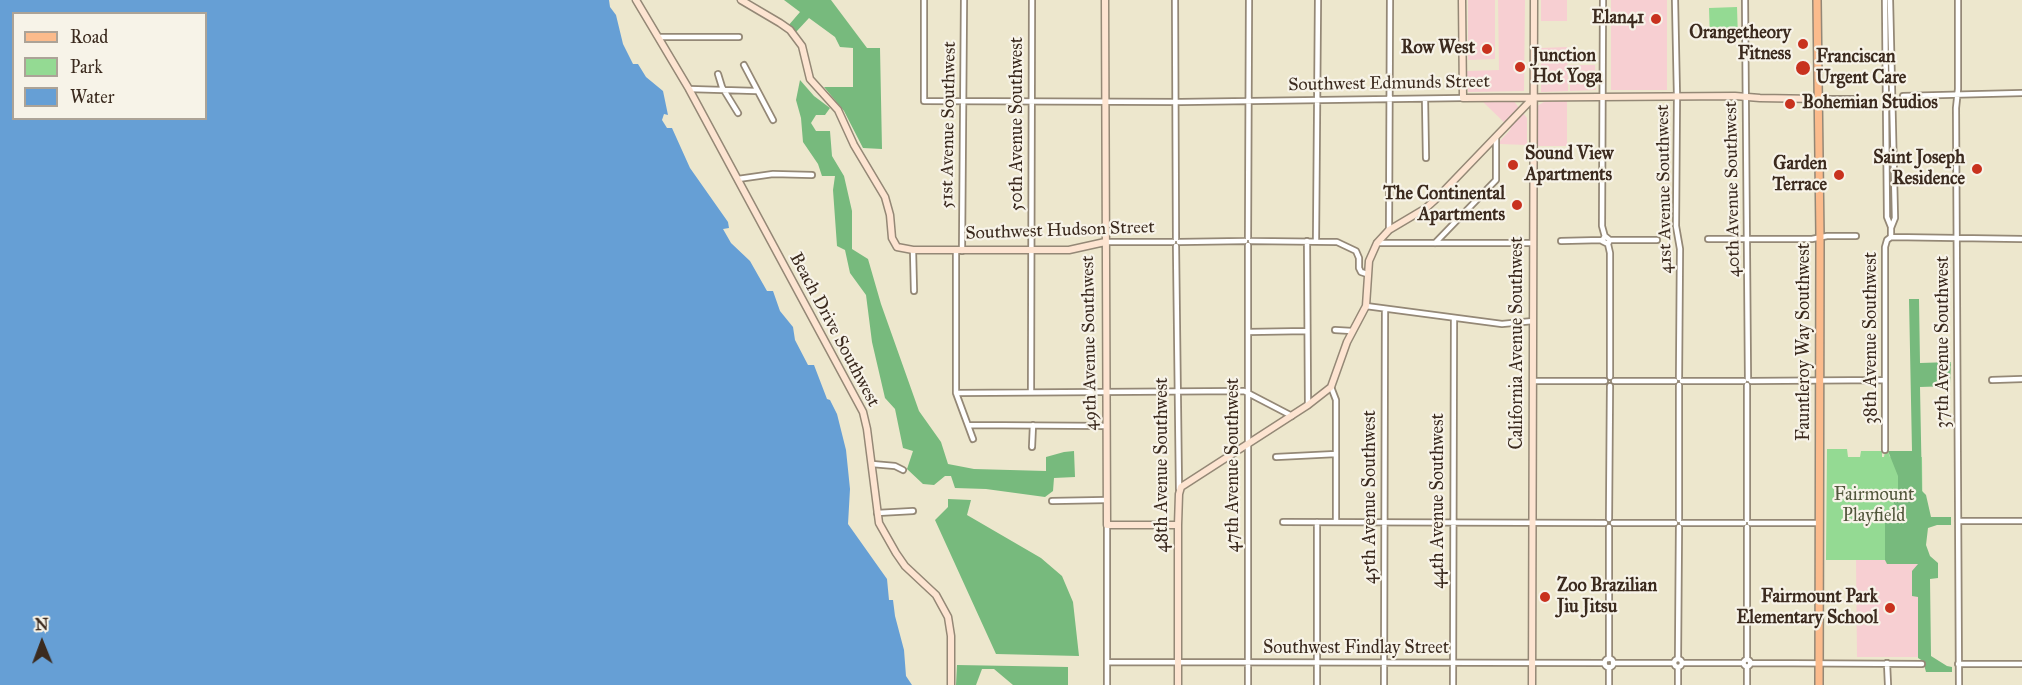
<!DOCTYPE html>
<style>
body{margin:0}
#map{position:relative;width:2022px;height:685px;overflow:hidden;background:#ede7cd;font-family:"IM FELL Great Primer",serif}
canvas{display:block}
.legend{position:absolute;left:12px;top:12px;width:195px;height:108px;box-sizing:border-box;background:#f7f3e8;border:2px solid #aca397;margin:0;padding:8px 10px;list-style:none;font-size:18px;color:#3b2a1e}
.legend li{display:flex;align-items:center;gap:12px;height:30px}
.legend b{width:30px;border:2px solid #aca397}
.north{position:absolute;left:12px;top:613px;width:60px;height:60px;-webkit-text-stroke:4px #f7f3e8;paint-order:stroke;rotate:359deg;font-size:16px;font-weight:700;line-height:24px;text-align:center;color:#3b2a1e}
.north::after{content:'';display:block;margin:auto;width:21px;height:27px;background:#3b2a1e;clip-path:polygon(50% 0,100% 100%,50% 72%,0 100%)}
</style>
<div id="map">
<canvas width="2022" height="685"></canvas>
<ul class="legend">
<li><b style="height:8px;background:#fbbb8c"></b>Road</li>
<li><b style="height:16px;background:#94da93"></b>Park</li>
<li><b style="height:16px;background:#669fd5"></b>Water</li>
</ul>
<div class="north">N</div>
</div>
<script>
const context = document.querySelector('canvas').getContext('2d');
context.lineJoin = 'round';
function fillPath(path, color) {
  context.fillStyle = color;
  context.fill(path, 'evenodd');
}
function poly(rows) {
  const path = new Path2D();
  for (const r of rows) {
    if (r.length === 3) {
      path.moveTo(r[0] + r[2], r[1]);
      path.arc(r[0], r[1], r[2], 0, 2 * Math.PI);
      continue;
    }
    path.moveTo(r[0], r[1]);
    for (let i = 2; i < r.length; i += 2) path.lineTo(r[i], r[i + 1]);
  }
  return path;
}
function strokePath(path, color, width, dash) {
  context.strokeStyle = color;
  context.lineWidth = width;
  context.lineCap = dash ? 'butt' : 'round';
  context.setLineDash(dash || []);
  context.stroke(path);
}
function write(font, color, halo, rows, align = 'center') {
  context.font = font + ' "IM FELL Great Primer",serif';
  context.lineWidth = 4.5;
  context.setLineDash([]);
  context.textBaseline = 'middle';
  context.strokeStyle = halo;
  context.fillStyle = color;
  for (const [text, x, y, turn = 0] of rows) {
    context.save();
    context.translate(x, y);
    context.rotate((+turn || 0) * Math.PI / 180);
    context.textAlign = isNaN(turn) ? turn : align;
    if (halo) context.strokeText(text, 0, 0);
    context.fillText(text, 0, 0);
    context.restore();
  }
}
fillPath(poly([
 [1468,0,1495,0,1495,59,1468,60],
 [1498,0,1525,0,1524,91,1468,92,1467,71,1499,70],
 [1541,0,1567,0,1567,21,1541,21],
 [1611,0,1667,0,1667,90,1611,90],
 [1567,47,1568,91,1541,92,1541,48],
 [1570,65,1595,65,1596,90,1570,91],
 [1513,100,1527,118,1527,145,1500,144,1500,141,1511,129,1482,101],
 [1567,101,1567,146,1538,146,1537,106,1544,102],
 [1856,560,1923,560,1923,657,1857,657]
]), '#f7cfd2');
fillPath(poly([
 [1737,7,1738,39,1710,40,1709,8],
 [1827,449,1847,449,1848,457,1860,457,1861,451,1882,451,1882,457,1884,457,1885,451,1888,451,1890,457,1922,457,1923,560,1826,560]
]), '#94da93');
fillPath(poly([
 [784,0,831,0,867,48,880,48,882,149,863,148,844,111,824,87,853,87,853,48,840,47,835,37,809,18,796,32,788,26,800,12],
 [800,80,814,96,830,108,825,115,816,115,811,123,816,131,830,131,832,156,844,176,852,211,852,249,868,259,881,304,919,411,941,442,948,464,974,469,1046,471,1046,457,1064,452,1074,451,1075,477,1054,478,1053,491,1045,497,986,489,955,488,951,476,945,476,934,485,923,484,907,469,913,451,903,448,895,409,885,398,872,342,866,295,850,273,845,250,837,246,833,190,835,176,822,176,818,164,803,142,801,118,796,100],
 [1909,299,1919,299,1920,363,1951,362,1950,386,1920,387,1922,491,1926,495,1931,517,1951,517,1951,525,1937,525,1928,528,1926,545,1930,556,1938,563,1938,578,1930,579,1931,656,1947,666,1952,667,1952,672,1926,672,1923,661,1918,658,1918,597,1912,596,1912,571,1918,564,1887,564,1885,560,1885,522,1893,522,1894,500,1898,499,1898,476,1888,451,1912,451],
 [948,499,971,500,967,515,1041,558,1062,576,1073,602,1079,656,996,654,935,520,948,507],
 [957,665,1068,667,1068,685,1013,685,994,669,982,669,976,685,956,685]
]), '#77ba7d');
fillPath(poly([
 [0,0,609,0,610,7,616,15,623,44,633,64,638,64,646,77,663,91,668,115,664,114,662,120,667,128,672,128,690,168,728,222,729,228,723,229,731,243,750,261,767,291,773,291,780,311,793,327,795,340,808,365,814,365,827,399,830,400,837,414,846,450,850,489,848,524,887,579,889,600,893,600,895,616,904,650,906,676,912,685,0,685],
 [14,14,206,14,206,118,14,118]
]), '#669fd5');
const street = poly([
 [924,0,924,101,1181,102,1463,98],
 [1175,0,1176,239],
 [1603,0,1602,226,1605,237],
 [1675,0,1677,96,1676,226,1680,249,1679,378],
 [1745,0,1748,379],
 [1885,0,1887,217,1891,227],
 [1958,0,1958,89,1956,108,1959,685],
 [659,37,739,37],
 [744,65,773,120],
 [718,74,722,87,738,113],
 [689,89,756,91],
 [1903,96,2022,93],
 [1425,99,1426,158],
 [1819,99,1854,99],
 [738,179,773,174,812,175],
 [1389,230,1390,0],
 [1891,237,2022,239],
 [1248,238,1249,0],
 [1708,239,1812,239,1827,236,1856,236],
 [1610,240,1608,244,1602,241,1605,236,1610,240,1657,240],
 [1251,241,1337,242,1356,251,1359,258,1359,268,1361,272,1367,274],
 [1307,241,1308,405],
 [1316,241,1318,0],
 [1561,241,1602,240],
 [1105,242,1173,242],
 [1179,242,1245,241],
 [1377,243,1533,243],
 [1435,243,1496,180,1496,137],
 [1608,244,1610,253,1610,377],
 [1176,246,1179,489],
 [913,250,914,291],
 [956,251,956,393,973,439],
 [962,251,964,0],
 [1366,306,1502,324,1533,321],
 [1335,330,1352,331],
 [1248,332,1307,331],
 [1992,380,2022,379],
 [1533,381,1605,381],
 [1614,381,1675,381],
 [1682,381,1744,381],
 [1751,381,1885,380],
 [1679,385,1679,520],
 [1331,387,1336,400,1336,522],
 [1031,392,1032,0],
 [956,393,1244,391,1292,416],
 [968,425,1106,426],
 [1032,447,1033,425],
 [1885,450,1885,247,1887,240,1891,237,1891,228,1895,218,1890,0],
 [1276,457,1336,454],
 [872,464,895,466,903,470],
 [1052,501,1106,500],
 [877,513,913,511],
 [1609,519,1610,386],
 [1747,520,1747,385],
 [1958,521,2022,521],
 [1283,522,1605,523],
 [1613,523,1675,523],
 [1682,523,1744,523],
 [1750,523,1819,523],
 [1107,525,1107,685],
 [1678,658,1679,527],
 [1609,663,4.5],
 [1678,663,4],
 [1609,659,1609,527],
 [1747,659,1747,527],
 [1747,663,3.5],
 [1107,662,1604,663],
 [1613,663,1674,663],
 [1682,663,1743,663],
 [1750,663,1922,664],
 [1887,663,1888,685],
 [1958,664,2022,664],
 [1609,667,1609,685],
 [1747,667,1747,685],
 [1248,685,1248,245],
 [1317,685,1317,522],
 [1384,685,1385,309],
 [1453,685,1454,318],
 [1678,685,1678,667]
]);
const secondary = poly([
 [636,0,689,89,863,412,867,429,879,523,896,553,905,566,936,595,948,617,951,636,951,685],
 [741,0,780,23,790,30,802,46,810,79,838,110,854,145,885,197,890,215,892,238,897,247,913,250,1069,250,1105,242],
 [1105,0,1107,525,1178,525],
 [1462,0,1463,98,1735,96,1760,98,1819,99],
 [1178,685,1178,525,1179,494,1181,487,1308,405,1331,387,1347,342,1366,306,1369,261,1377,243,1389,230,1426,208,1436,199,1533,98],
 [1532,685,1534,0]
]);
const primary = poly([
 [1817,0,1820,237,1819,685]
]);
strokePath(street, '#948876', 8);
strokePath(secondary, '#948876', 9);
strokePath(primary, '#948876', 10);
strokePath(street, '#fff', 4.5);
strokePath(secondary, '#fde4d1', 6);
strokePath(primary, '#fbbb8c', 7);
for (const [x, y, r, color] of [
 [1656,19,6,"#c8321e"],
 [1803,44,6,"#c8321e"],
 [1487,49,6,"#c8321e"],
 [1520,67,6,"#c8321e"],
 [1803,68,8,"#c8321e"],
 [1790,104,6,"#c8321e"],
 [1513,165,6,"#c8321e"],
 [1977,169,6,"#c8321e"],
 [1839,175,6,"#c8321e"],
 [1517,205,6,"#c8321e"],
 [1545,597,6,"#c8321e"],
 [1890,608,6,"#c8321e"]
]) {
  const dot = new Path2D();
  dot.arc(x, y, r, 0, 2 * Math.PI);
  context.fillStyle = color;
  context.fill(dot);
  strokePath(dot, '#f7f3e8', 2);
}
write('bold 18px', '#3b2a1e', '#f7f3e8', [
 ["Elan41",1644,19],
 ["Orangetheory",1791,34],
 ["Fitness",1791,55],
 ["Row West",1475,49],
 ["Junction",1532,57,"left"],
 ["Hot Yoga",1532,78,"left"],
 ["Franciscan",1816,58,"left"],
 ["Urgent Care",1816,79,"left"],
 ["Bohemian Studios",1802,104,"left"],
 ["Sound View",1525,155,"left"],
 ["Apartments",1525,176,"left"],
 ["Saint Joseph",1965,159],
 ["Residence",1965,180],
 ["Garden",1827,165],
 ["Terrace",1827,186],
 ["The Continental",1505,195],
 ["Apartments",1505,216],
 ["Zoo Brazilian",1557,587,"left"],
 ["Jiu Jitsu",1557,608,"left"],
 ["Fairmount Park",1878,598],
 ["Elementary School",1878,619]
], 'right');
write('18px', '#3b2a1e', '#f7f3e8', [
 ["Southwest Edmunds Street",1389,84,-1],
 ["50th Avenue Southwest",1018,124,-90],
 ["51st Avenue Southwest",949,125,-89],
 ["41st Avenue Southwest",1665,189,-91],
 ["40th Avenue Southwest",1733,189,-91],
 ["Southwest Hudson Street",1060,231,-2],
 ["Beach Drive Southwest",834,330,62],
 ["38th Avenue Southwest",1872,338,-90],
 ["Fauntleroy Way Southwest",1805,342,-90],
 ["37th Avenue Southwest",1944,342,-90],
 ["49th Avenue Southwest",1090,343,-91],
 ["California Avenue Southwest",1518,343,-90],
 ["48th Avenue Southwest",1163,465,-90],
 ["47th Avenue Southwest",1234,465,-90],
 ["45th Avenue Southwest",1371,497,-90],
 ["44th Avenue Southwest",1439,501,-90],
 ["Southwest Findlay Street",1356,649]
]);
write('18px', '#51563b', '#f7f3e8', [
 ["Fairmount",1874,496],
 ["Playfield",1874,517]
]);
</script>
